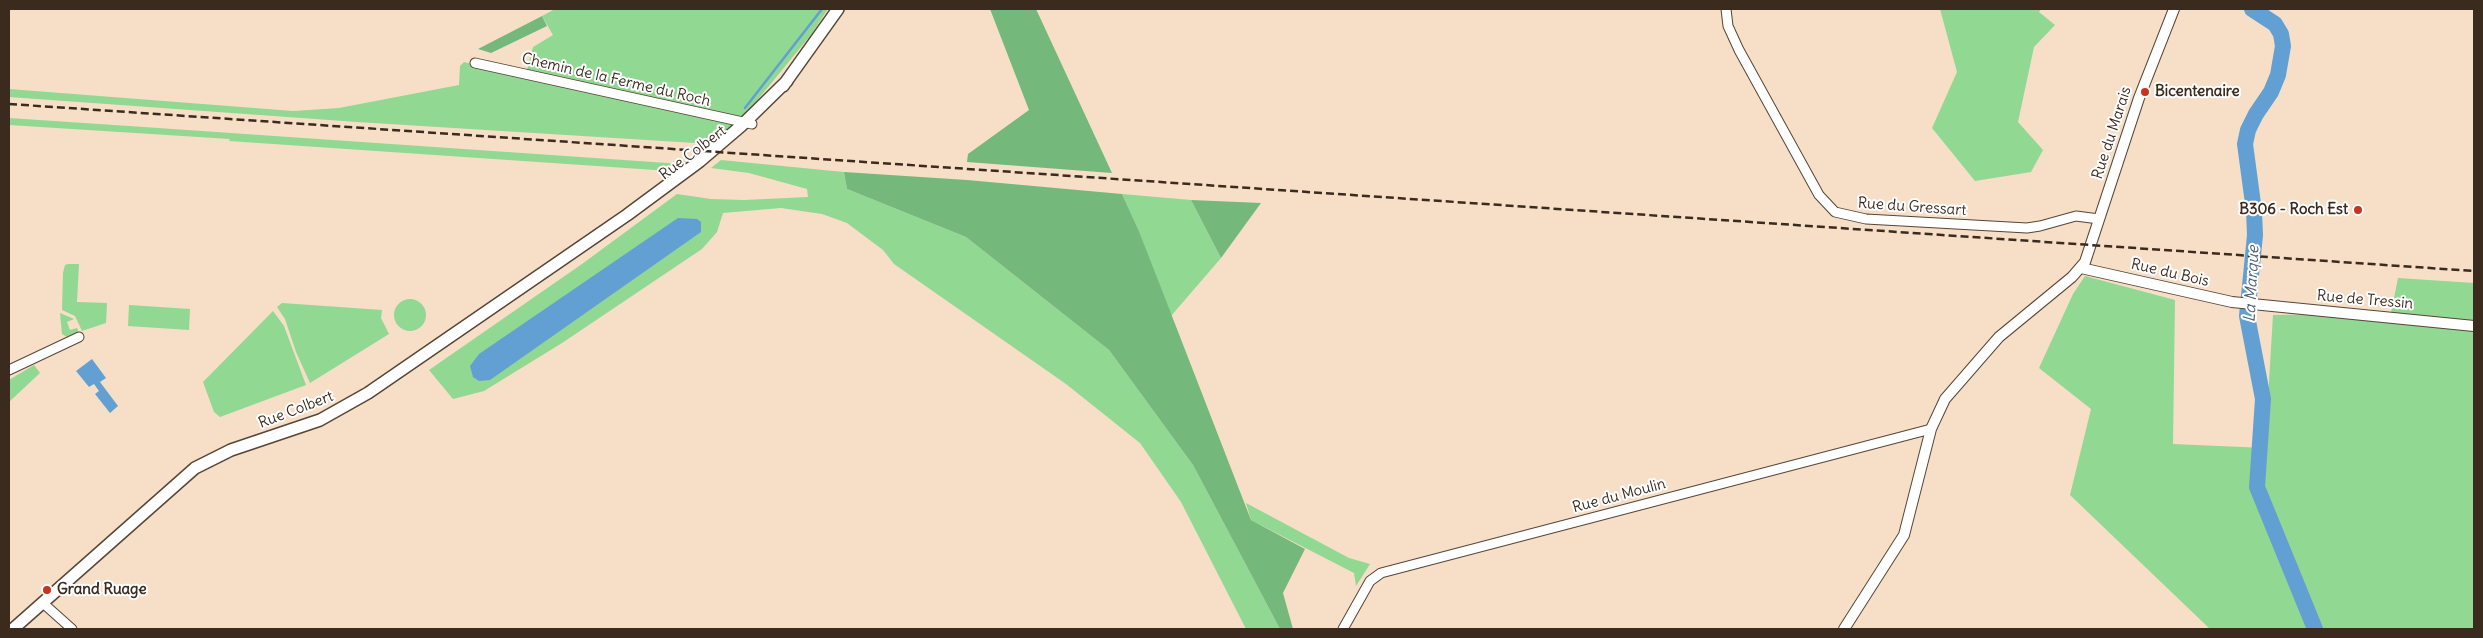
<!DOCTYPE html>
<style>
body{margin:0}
#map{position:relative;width:2483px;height:638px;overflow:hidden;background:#f6dfc6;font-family:Delius,sans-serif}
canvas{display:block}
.frame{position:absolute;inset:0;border:10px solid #3b2a1e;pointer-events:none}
</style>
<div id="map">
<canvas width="2483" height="638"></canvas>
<div class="frame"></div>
</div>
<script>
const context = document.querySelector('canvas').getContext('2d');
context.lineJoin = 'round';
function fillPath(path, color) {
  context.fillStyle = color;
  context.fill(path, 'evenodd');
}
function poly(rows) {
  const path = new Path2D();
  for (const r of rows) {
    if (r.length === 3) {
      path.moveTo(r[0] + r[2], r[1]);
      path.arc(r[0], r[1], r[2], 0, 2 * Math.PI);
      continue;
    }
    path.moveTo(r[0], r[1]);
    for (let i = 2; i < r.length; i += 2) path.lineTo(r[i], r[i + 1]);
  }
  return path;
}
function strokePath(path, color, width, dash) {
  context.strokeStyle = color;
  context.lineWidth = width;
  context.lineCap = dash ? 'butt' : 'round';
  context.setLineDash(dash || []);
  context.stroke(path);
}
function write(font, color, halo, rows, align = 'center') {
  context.font = font + ' Delius,sans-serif';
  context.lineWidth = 4;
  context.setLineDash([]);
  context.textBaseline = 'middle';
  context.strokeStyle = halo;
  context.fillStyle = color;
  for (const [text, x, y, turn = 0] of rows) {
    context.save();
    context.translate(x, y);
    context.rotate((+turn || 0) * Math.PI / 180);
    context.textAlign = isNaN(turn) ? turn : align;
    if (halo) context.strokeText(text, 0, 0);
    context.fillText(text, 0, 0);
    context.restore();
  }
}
fillPath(poly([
 [555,9,828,9,810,36,746,114,711,144,357,122,9,97,9,89,293,111,339,108,459,85,460,66,464,62,525,77,533,47,553,35,542,16],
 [1940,9,2041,9,2039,12,2055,25,2034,47,2018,122,2043,150,2031,172,1975,181,1932,128,1957,72],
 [9,118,129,126,682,164,670,171,229,141,230,139,9,125],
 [721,160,844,172,847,189,966,237,1109,350,1193,465,1280,629,1246,629,1181,502,1140,443,1066,384,894,264,883,250,847,223,822,214,781,208,723,213,717,232,702,249,562,343,484,391,453,399,429,370,582,264,677,194,711,199,744,200,808,197,807,189,749,173,711,168],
 [1122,194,1191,200,1221,258,1171,316,1139,231],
 [68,264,79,264,77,302,107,303,106,323,82,331,75,316,62,310,63,273,65,265],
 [2085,276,2175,300,2173,444,2265,448,2273,315,2391,313,2398,278,2474,283,2474,629,2210,629,2070,495,2091,409,2039,368,2073,294],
 [410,315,16],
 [282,303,382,310,381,318,389,334,310,383,296,352,285,319,277,307],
 [129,305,190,309,189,330,128,326],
 [273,311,284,326,306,385,220,417,214,412,203,382],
 [60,313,74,319,67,322,70,330,77,328,79,333,67,337,62,334],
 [34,365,40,373,9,402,9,380],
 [1246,503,1349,558,1370,564,1356,586,1354,573,1251,520]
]), '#91d892');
fillPath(poly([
 [990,9,1036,9,1112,173,967,162,968,154,1029,110],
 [542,16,547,26,491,53,478,49],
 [844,172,967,180,1122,194,1139,231,1251,520,1305,549,1283,593,1293,629,1280,629,1193,465,1109,350,966,237,847,189],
 [1191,200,1261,203,1221,258]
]), '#74b87c');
fillPath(poly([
 [678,218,697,219,701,222,701,232,490,380,479,381,473,377,470,366,479,354],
 [92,359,106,378,100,382,118,406,110,413,95,394,99,391,94,384,89,387,76,371]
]), '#62a0d4');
strokePath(poly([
 [745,108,822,9]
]), '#62a0d4', 2.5);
strokePath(poly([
 [2252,9,2275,24,2281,34,2283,46,2278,75,2271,92,2256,114,2248,130,2245,144,2254,211,2255,235,2247,316,2263,399,2257,487,2315,629]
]), '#62a0d4', 16);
const minor = poly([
 [1726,9,1728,26,1739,50,1819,195,1835,212,1866,219,2027,228,2040,226,2076,216,2099,219],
 [475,63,752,124],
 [9,370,79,337],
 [44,604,72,629],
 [1343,629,1370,581,1381,573,1931,429]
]);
const tertiary = poly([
 [2081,268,2232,302,2474,326],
 [1844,629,1904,535,1931,429,1945,399,1999,337,2072,277,2085,262,2139,98,2174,9]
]);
const secondary = poly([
 [783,86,838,9],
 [13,629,195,468,231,450,320,420,368,393,627,215,700,161,741,126,787,81]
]);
strokePath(minor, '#574537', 11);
strokePath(tertiary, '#574537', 12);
strokePath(secondary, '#574537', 14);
strokePath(minor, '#fff', 9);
strokePath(tertiary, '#fff', 10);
strokePath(secondary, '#fff', 11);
strokePath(poly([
 [9,104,2474,271]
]), '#3b2a1e', 2.5, [8, 4]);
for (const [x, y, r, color] of [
 [2145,92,5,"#c8321e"],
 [2358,210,5,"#c8321e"],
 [47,590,5,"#c8321e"]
]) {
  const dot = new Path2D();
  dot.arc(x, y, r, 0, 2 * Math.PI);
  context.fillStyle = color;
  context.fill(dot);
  strokePath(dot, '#fff', 2);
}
write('15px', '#3b2a1e', '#fff', [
 ["Chemin de la Ferme du Roch",616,80,13],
 ["Rue du Marais",2112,133,-72],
 ["Rue Colbert",693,153,-37],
 ["Rue du Gressart",1912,207,4],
 ["Rue du Bois",2170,273,13],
 ["Rue de Tressin",2365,300,5],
 ["Rue Colbert",296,410,-21],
 ["Rue du Moulin",1619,496,-15]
]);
write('bold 15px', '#3b2a1e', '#fff', [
 ["Bicentenaire",2155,92],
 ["B306 - Roch Est",2348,210,"right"],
 ["Grand Ruage",57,590]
], 'left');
write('italic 16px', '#4d5f70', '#fff', [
 ["La Marque",2252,284,-87]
]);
</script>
